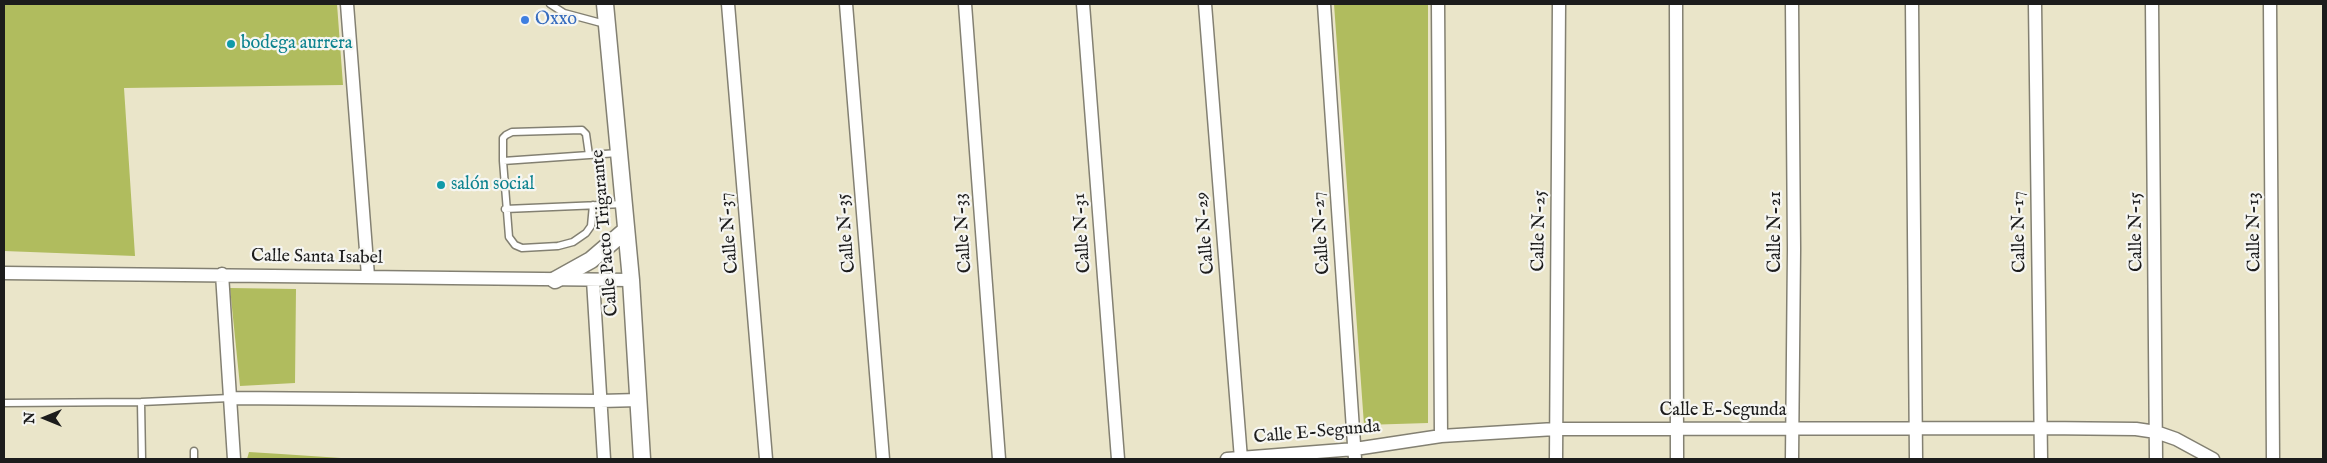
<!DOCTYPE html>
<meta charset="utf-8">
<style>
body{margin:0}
#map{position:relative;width:2327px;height:463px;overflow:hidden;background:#eae5c9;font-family:"IM FELL English",serif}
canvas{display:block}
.frame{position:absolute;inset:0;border:5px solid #1c1c1c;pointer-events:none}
.north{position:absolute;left:20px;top:393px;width:50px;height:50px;-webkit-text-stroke:4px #f6f6f2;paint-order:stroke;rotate:270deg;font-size:14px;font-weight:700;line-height:20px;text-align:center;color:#1c1c1c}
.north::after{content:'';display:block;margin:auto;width:18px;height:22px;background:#1c1c1c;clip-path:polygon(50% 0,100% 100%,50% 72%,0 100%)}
</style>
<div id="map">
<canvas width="2327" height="463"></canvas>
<div class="frame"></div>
<div class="north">N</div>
</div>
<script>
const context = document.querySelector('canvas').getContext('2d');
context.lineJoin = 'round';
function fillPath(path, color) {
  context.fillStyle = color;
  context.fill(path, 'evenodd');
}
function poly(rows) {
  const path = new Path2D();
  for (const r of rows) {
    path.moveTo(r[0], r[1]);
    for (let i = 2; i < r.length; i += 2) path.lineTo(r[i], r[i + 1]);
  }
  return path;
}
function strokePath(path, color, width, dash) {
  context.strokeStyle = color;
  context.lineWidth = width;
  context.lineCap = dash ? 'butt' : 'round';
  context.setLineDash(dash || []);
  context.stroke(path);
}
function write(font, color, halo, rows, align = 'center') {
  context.font = font + ' "IM FELL English",serif';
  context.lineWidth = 4.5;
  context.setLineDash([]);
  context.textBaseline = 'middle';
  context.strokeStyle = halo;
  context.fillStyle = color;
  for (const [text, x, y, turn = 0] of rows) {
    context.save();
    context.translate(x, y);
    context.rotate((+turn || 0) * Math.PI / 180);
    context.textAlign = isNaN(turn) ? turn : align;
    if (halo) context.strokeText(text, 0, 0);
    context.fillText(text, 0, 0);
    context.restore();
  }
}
fillPath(poly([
 [4,4,337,4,343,85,124,88,135,256,4,251],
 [1334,4,1428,4,1428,423,1364,425],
 [230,288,296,289,295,383,240,386],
 [249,452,281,454,356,459,247,459]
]), '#b0bc5e');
const service = poly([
 [550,4,564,13,605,24],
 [589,155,586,134,582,130,512,132,506,135,503,138,503,161,509,237,515,245,522,248,558,246,573,242,586,233,591,226,593,205],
 [503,161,618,153],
 [505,209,624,204],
 [141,402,142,459],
 [4,403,141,402,230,398],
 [194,451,194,459]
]);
const minor = poly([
 [347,4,368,276],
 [728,4,766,459],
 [846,4,883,459],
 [965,4,999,459],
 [1083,4,1118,459],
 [1205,4,1241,459],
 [1324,4,1355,459],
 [1438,4,1441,436],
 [1676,4,1677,459],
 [1792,4,1794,249,1792,459],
 [1912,4,1916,459],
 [2035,4,2041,459],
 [2152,4,2156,459],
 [2270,4,2273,459],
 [4,273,631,280],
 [222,274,234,459],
 [593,280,604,459],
 [230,398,600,401,639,400],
 [1227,459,1355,449,1441,436,1555,429,2041,428,2136,429,2156,432,2176,439,2213,459],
 [1556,459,1559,4]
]);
const tertiary = poly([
 [605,4,631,280,642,459],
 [555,280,591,260,626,230]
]);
strokePath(service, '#838072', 9);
strokePath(minor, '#838072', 15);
strokePath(tertiary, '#838072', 19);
strokePath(service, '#fff', 6);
strokePath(minor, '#fff', 12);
strokePath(tertiary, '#fff', 16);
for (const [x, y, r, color] of [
 [525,20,5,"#3f7fe0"],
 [231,44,5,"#0f9aa8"],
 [441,185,5,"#0f9aa8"]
]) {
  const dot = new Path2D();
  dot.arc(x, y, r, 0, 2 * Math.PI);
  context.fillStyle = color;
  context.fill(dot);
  strokePath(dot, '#f6f6f2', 2);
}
write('18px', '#366cbe', '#f6f6f2', [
 ["Oxxo",535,20]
], 'left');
write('18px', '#0d838f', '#f6f6f2', [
 ["bodega aurrera",241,44],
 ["salón social",451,185]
], 'left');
write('18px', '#1c1c1c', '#f6f6f2', [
 ["Calle N-25",1540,231,-89],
 ["Calle N-21",1776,232,-90],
 ["Calle N-17",2020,232,-91],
 ["Calle N-15",2137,232,-91],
 ["Calle N-13",2255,232,-91],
 ["Calle Pacto Trigarante",606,233,-95],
 ["Calle N-37",730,233,-95],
 ["Calle N-35",847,233,-95],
 ["Calle N-33",964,233,-94],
 ["Calle N-31",1083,233,-94],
 ["Calle N-29",1206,233,-95],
 ["Calle N-27",1322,233,-94],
 ["Calle Santa Isabel",317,258,1],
 ["Calle E-Segunda",1723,411],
 ["Calle E-Segunda",1317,433,-5]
]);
</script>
